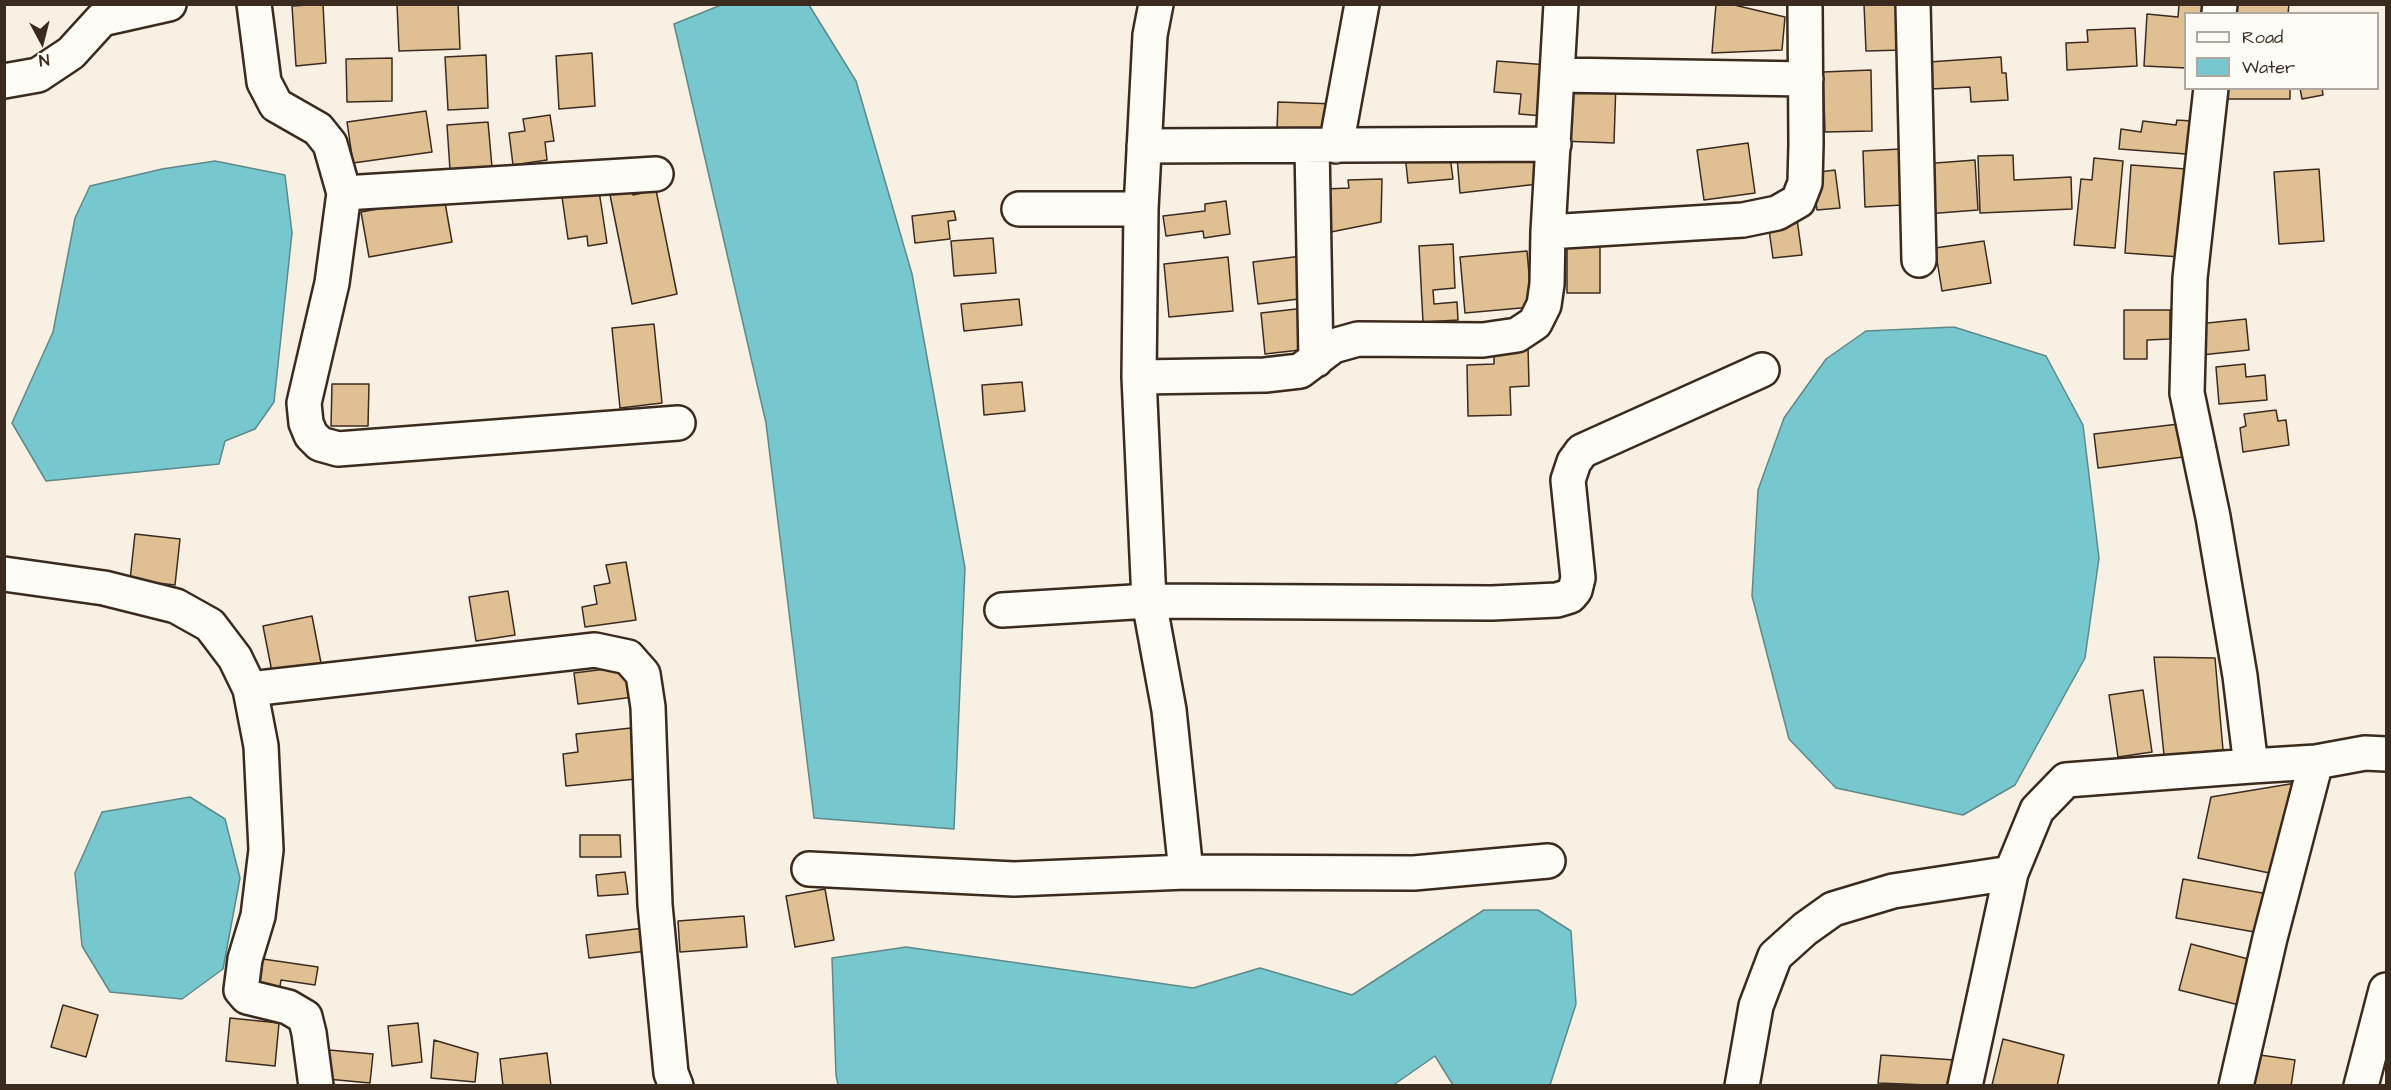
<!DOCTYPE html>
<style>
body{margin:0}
#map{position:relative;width:2391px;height:1090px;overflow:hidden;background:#f7f0e3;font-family:"Architects Daughter",sans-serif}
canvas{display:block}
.frame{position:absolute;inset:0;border:6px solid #3b2a1e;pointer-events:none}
.legend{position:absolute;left:2184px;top:12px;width:195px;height:78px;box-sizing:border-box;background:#fdfcf7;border:2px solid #afa8a0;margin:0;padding:8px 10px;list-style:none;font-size:18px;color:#3b2a1e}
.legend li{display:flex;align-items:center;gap:12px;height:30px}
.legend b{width:30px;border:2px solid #afa8a0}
.north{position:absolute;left:12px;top:12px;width:60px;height:60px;-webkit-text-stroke:4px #fdfcf7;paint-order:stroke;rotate:173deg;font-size:16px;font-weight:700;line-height:24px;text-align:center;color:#3b2a1e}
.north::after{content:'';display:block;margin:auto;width:21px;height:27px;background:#3b2a1e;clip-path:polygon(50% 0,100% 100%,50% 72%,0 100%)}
</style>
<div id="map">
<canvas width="2391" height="1090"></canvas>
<div class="frame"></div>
<ul class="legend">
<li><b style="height:8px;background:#fdfcf7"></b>Road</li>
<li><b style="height:16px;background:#77c8ce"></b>Water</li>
</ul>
<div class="north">N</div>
</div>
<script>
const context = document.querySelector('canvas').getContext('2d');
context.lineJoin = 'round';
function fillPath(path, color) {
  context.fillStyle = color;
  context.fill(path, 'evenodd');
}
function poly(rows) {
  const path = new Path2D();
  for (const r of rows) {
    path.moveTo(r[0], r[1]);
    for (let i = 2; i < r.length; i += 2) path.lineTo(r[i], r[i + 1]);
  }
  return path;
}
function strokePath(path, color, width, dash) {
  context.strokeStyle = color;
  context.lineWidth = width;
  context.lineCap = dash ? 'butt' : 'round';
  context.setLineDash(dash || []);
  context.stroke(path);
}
const water = poly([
 [721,5,809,5,856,81,912,274,965,568,954,829,814,818,766,423,674,24,721,5],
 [215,161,285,175,292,233,274,402,255,429,225,441,219,464,46,481,12,423,53,332,75,218,90,186,162,169,215,161],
 [1954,327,2046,356,2083,425,2099,558,2085,658,2015,785,1963,815,1836,788,1789,739,1752,596,1758,490,1784,418,1826,359,1866,331,1954,327],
 [190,797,225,819,240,878,223,969,182,999,110,992,82,946,75,873,102,812,190,797],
 [1484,910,1538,910,1571,931,1576,1004,1550,1085,1453,1085,1435,1056,1392,1086,838,1085,836,1075,832,958,906,947,1193,988,1260,968,1352,995,1484,910]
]);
fillPath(water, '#77c8ce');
strokePath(water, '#5f8988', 1.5);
const building = poly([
 [323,4,326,63,296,66,292,6,323,4],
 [397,4,458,4,460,49,399,51,397,4],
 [1716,4,1730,4,1785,17,1782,50,1712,53,1716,4],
 [1864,4,1902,4,1904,50,1866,51,1864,4],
 [2179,4,2202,4,2201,14,2186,14,2186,68,2144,66,2147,14,2178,17,2179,4],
 [2229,4,2289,4,2288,14,2229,14,2229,4],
 [2135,28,2137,66,2067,70,2066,43,2088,42,2087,30,2135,28],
 [592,53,595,106,559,109,556,56,592,53],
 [486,55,488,108,448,110,445,57,486,55],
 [2001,57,2002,73,2006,73,2008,100,1971,102,1970,87,1931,89,1929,62,2001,57],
 [392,58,392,101,347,102,346,59,392,58],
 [1497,61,1548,65,1543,116,1519,114,1521,94,1494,92,1497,61],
 [1871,70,1872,131,1825,132,1823,72,1871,70],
 [1567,80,1616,81,1614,143,1560,141,1567,80],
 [2226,88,2290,88,2290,99,2225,99,2226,88],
 [2300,88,2322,88,2323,95,2302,99,2300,88],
 [1278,102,1336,104,1335,132,1277,130,1278,102],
 [426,111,432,152,353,163,347,122,426,111],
 [550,115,554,141,545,142,547,160,513,165,509,133,525,131,523,119,550,115],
 [2177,120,2191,121,2186,154,2119,149,2121,129,2141,132,2143,121,2176,125,2177,120],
 [488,122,492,167,450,170,447,125,488,122],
 [1748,143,1755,193,1704,200,1697,150,1748,143],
 [1535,148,1538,184,1460,193,1457,157,1535,148],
 [1449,149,1453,179,1408,183,1405,154,1449,149],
 [1901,149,1903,205,1865,207,1863,151,1901,149],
 [2013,155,2014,180,2071,177,2072,209,1980,213,1978,156,2013,155],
 [2094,158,2123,161,2115,248,2074,245,2081,179,2092,180,2094,158],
 [1975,160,1978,210,1926,214,1923,164,1975,160],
 [2131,165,2186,169,2180,257,2125,253,2131,165],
 [2319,169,2324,241,2279,244,2274,172,2319,169],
 [1835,170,1840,208,1817,210,1812,173,1835,170],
 [1382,179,1381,222,1326,233,1326,189,1349,188,1348,180,1382,179],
 [632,185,633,195,656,190,677,294,632,304,609,190,632,185],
 [599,191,607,243,588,246,587,236,568,239,562,197,599,191],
 [444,197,452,242,369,257,361,212,444,197],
 [1226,201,1230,234,1204,238,1203,231,1166,236,1163,216,1205,211,1205,204,1226,201],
 [954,211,956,220,948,221,950,239,915,243,912,216,954,211],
 [1797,219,1802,255,1773,258,1768,223,1797,219],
 [1567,237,1600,237,1600,293,1567,293,1567,237],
 [993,238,996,273,954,276,951,241,993,238],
 [1984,241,1991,283,1942,291,1935,248,1984,241],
 [1453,244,1455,288,1433,290,1434,304,1457,302,1458,320,1423,322,1419,246,1453,244],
 [1527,251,1532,307,1465,313,1460,257,1527,251],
 [1302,256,1307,298,1258,304,1253,262,1302,256],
 [1228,257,1233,311,1169,317,1164,264,1228,257],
 [1019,299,1022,325,964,331,961,304,1019,299],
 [1305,308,1309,349,1265,354,1261,313,1305,308],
 [2124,310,2170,310,2170,339,2147,340,2147,359,2124,359,2124,310],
 [2246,319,2249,350,2201,355,2198,324,2246,319],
 [654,324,662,403,620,408,612,328,654,324],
 [1528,347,1529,386,1510,387,1511,415,1468,416,1467,365,1494,364,1494,348,1528,347],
 [2245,364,2246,377,2265,375,2267,400,2219,404,2216,367,2245,364],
 [1022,382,1025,411,984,415,982,385,1022,382],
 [332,384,369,384,368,426,331,426,332,384],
 [2276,410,2278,421,2286,420,2289,445,2243,452,2240,428,2246,426,2244,414,2276,410],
 [2187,423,2191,456,2098,468,2094,434,2187,423],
 [135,534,180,539,175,585,130,580,135,534],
 [626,562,636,620,585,627,582,607,597,604,594,586,610,583,606,565,626,562],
 [508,591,515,635,476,641,469,597,508,591],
 [312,616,321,663,272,672,263,626,312,616],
 [2154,657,2215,658,2223,750,2164,755,2154,657],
 [630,666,634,697,578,704,574,673,630,666],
 [2143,690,2152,752,2118,757,2109,695,2143,690],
 [631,728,636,779,566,786,563,754,578,752,576,734,631,728],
 [2296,783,2274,874,2198,858,2211,797,2296,783],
 [580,835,620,835,621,857,580,857,580,835],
 [625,872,628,894,598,896,596,875,625,872],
 [2183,879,2268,894,2260,933,2176,918,2183,879],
 [825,889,834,940,795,947,786,896,825,889],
 [744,916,747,947,680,952,678,921,744,916],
 [644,928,647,951,589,958,586,935,644,928],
 [2191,944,2252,960,2239,1005,2179,990,2191,944],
 [263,959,318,967,315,985,281,980,279,993,259,990,263,959],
 [63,1005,98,1015,86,1057,51,1047,63,1005],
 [230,1018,279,1023,275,1066,226,1061,230,1018],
 [418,1023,422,1062,392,1066,388,1026,418,1023],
 [2003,1039,2064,1055,2057,1086,1992,1085,2003,1039],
 [434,1040,478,1053,475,1082,431,1078,434,1040],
 [329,1050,373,1054,370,1083,327,1079,329,1050],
 [547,1053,551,1086,503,1086,500,1059,547,1053],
 [2246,1053,2295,1060,2291,1086,2240,1086,2246,1053],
 [1881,1055,1955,1060,1953,1086,1878,1083,1881,1055]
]);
fillPath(building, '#e0c093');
strokePath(building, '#3b2a1e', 1.5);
const street = poly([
 [254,4,264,82,276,105,318,129,330,144,344,193,332,283,304,403,306,423,311,435,320,444,338,449,678,423],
 [1156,4,1150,35,1141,209,1139,377,1149,601,1169,710,1186,872],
 [1913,4,1919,260],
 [2219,14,2220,4],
 [1558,75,1806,79],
 [4,81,38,75,71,53,102,19,169,4],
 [2211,88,2190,278,2187,393,2213,517,2240,676,2251,766,2316,762],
 [1144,146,1554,144],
 [1312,146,1316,360],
 [1336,146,1362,4],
 [344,193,656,174],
 [1019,209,1141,209],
 [1548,232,1743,220,1777,213,1798,201,1805,183,1806,144,1805,4],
 [1139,377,1265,375,1300,371,1333,346,1358,339,1483,340,1517,335,1535,323,1544,305,1547,284,1548,232,1561,4],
 [4,574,104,588,176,606,210,625,235,658,250,689,261,746,266,850,258,916,245,959,241,990,247,997,288,1007,305,1017,309,1033,316,1086],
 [1002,610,1149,601,1492,603,1557,600,1570,596,1575,590,1578,578,1568,480,1574,462,1582,451,1762,370],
 [250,689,595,650,628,657,643,674,648,707,655,905,671,1073,676,1086],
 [809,869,1014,879,1186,872,1414,873,1548,861],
 [1742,1086,1756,1006,1775,956,1805,929,1833,909,1893,891,2011,873],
 [1965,1086,2011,873,2037,810,2066,780,2251,766],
 [2236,1086,2270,938,2316,762,2365,753,2386,754],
 [2361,1086,2386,990]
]);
strokePath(street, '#3b2a1e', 38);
strokePath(street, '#fdfcf7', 33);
</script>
